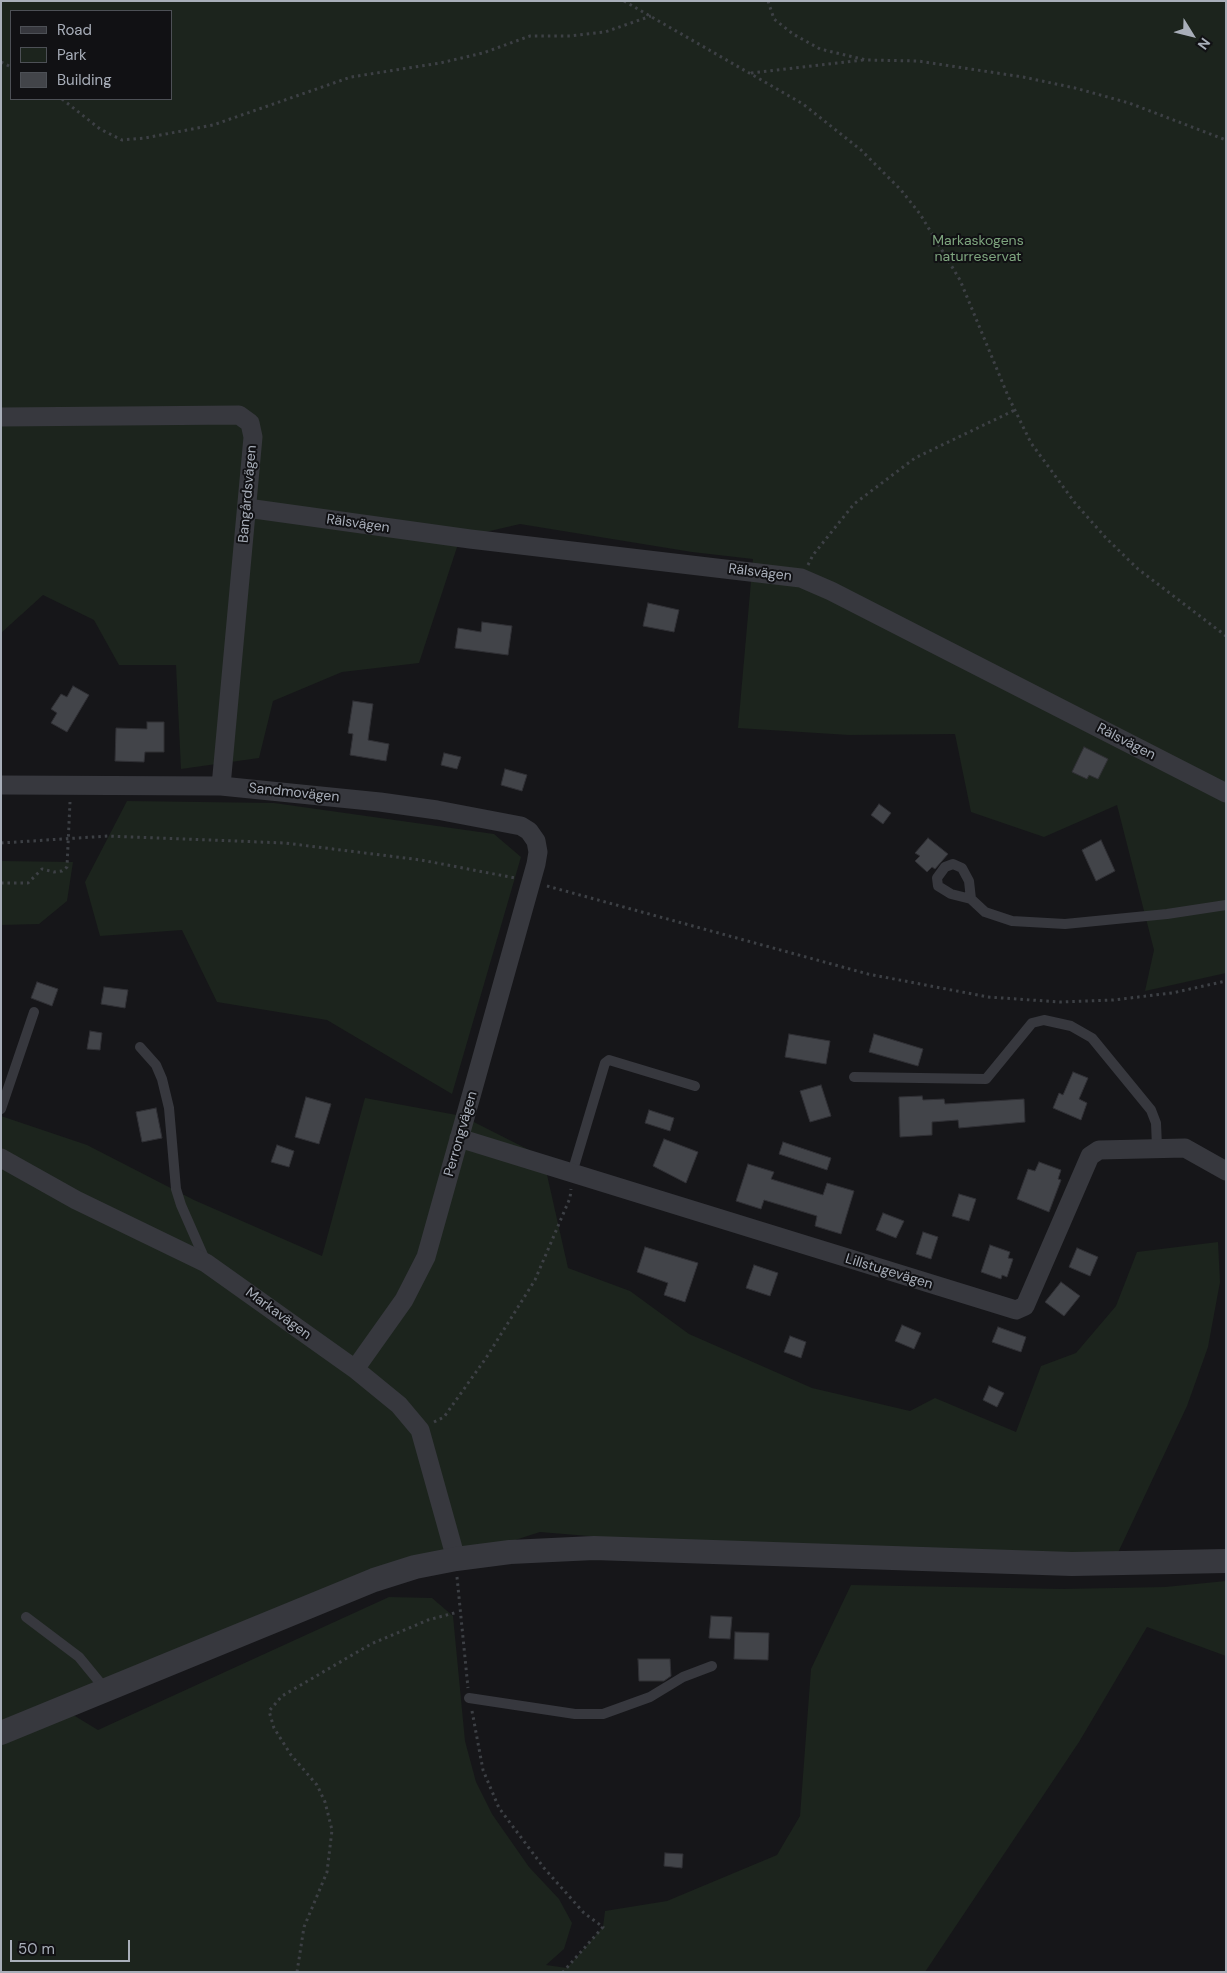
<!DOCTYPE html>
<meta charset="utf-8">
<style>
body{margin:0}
#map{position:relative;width:1227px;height:1973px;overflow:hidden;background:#161619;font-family:"DM Sans",sans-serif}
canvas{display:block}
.frame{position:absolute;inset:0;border:2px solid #a8aeb9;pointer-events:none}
.legend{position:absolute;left:10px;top:10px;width:162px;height:90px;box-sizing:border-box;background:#111114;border:1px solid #4d5056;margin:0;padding:6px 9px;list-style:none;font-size:15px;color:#a8aeb9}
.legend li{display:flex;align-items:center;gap:10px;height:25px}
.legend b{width:25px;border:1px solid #4d5056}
.north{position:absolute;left:1167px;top:10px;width:50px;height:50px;-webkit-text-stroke:4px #111114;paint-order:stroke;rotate:126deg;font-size:14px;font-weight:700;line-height:20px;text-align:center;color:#a8aeb9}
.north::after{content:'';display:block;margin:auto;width:18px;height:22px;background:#a8aeb9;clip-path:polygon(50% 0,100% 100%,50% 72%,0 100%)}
.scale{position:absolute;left:10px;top:1940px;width:120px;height:22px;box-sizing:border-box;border:2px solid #a8aeb9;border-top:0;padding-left:6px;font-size:15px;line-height:18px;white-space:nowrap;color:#a8aeb9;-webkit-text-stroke:4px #111114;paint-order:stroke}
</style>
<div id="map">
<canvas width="1227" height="1973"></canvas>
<div class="frame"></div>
<ul class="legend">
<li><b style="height:6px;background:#37383e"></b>Road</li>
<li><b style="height:14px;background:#1c241d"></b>Park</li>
<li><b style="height:14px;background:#424449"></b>Building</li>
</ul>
<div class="north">N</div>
<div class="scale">50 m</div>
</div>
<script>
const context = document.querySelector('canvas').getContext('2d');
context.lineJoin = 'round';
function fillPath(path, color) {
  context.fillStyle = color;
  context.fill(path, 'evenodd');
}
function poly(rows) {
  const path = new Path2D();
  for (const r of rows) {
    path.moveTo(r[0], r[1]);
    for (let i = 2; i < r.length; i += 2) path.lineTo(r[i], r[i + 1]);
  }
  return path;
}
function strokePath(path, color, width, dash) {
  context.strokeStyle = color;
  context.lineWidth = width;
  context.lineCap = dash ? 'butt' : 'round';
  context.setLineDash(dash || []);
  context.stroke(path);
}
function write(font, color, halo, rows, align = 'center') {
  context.font = font + ' "DM Sans",sans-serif';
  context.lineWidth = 4;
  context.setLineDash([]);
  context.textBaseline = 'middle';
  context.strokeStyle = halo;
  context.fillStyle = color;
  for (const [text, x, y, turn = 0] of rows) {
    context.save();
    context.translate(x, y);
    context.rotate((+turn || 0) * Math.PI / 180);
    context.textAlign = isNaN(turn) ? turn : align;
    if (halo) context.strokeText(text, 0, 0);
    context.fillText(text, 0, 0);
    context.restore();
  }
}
fillPath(poly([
 [1,1,1226,1,1226,973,1145,991,1154,950,1117,805,1044,837,971,812,955,734,849,735,738,728,753,559,692,552,520,524,460,538,419,663,342,672,273,701,259,758,181,769,176,665,119,665,94,620,43,595,1,633],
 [11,11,171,11,171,99,11,99],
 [127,801,274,803,494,834,521,857,452,1094,327,1020,217,1002,182,930,100,936,85,882],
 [1,861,73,862,67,901,39,924,1,925],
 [365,1098,462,1116,543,1157,568,1268,630,1291,689,1334,812,1388,910,1411,935,1398,1016,1432,1041,1366,1076,1353,1116,1306,1137,1252,1218,1242,1220,1282,1208,1347,1187,1406,1115,1559,734,1548,540,1532,456,1559,60,1707,98,1730,389,1597,432,1598,453,1616,465,1741,476,1782,492,1814,529,1867,559,1899,572,1923,564,1949,546,1965,567,1968,603,1927,605,1911,667,1901,777,1855,800,1816,811,1669,851,1585,1062,1589,1165,1587,1226,1581,1226,1656,1147,1627,1079,1742,925,1972,1,1972,1,1116,87,1145,194,1200,322,1256]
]), '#1c241d');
const building = poly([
 [648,603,679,610,674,632,643,626,648,603],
 [482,622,512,626,508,655,455,648,458,628,481,632,482,622],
 [73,686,89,695,67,732,51,723,57,713,51,709,61,694,67,697,73,686],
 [353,701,373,704,368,740,389,744,386,761,350,755,353,734,348,733,353,701],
 [147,722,164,722,164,752,145,752,144,762,115,761,116,728,147,729,147,722],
 [1084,747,1108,759,1098,779,1089,775,1087,779,1072,772,1084,747],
 [444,753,461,757,457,769,441,765,444,753],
 [505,769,527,775,522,791,501,785,505,769],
 [879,804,891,813,883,824,871,815,879,804],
 [928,838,948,854,935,869,932,867,927,872,915,861,920,856,915,853,928,838],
 [1101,840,1115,871,1096,881,1082,850,1101,840],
 [37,982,58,989,52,1006,31,998,37,982],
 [104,987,128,990,125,1008,101,1004,104,987],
 [90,1031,102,1033,100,1050,87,1049,90,1031],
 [789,1034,830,1041,826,1064,785,1057,789,1034],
 [874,1034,923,1049,918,1066,869,1052,874,1034],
 [1073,1072,1088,1078,1079,1099,1087,1103,1081,1120,1053,1108,1059,1093,1063,1095,1073,1072],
 [821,1085,831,1116,810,1122,800,1091,821,1085],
 [922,1096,923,1100,944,1099,945,1104,1024,1099,1025,1122,959,1128,958,1120,932,1122,932,1135,900,1137,899,1097,922,1096],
 [306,1097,331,1104,319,1144,295,1137,306,1097],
 [156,1108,162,1138,142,1142,136,1112,156,1108],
 [649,1110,674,1118,670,1131,645,1123,649,1110],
 [664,1139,698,1152,686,1183,653,1166,664,1139],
 [783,1142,831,1158,827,1170,779,1154,783,1142],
 [277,1145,294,1151,289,1167,271,1162,277,1145],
 [1039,1162,1061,1170,1058,1179,1061,1180,1049,1212,1017,1199,1028,1169,1035,1171,1039,1162],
 [748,1164,774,1172,771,1179,823,1195,827,1183,854,1191,841,1234,815,1226,817,1216,764,1200,761,1209,736,1201,748,1164],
 [959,1194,976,1199,969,1221,952,1216,959,1194],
 [883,1213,904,1221,896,1238,876,1230,883,1213],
 [923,1232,938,1237,931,1259,916,1254,923,1232],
 [990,1245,1010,1252,1008,1258,1013,1259,1007,1277,1002,1275,1001,1279,981,1272,990,1245],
 [645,1247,698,1263,685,1302,664,1295,668,1283,637,1272,645,1247],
 [1077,1248,1098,1257,1090,1276,1069,1267,1077,1248],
 [754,1265,778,1273,770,1296,746,1288,754,1265],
 [1061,1282,1080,1296,1064,1316,1045,1302,1061,1282],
 [902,1325,921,1333,914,1349,895,1341,902,1325],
 [998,1327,1026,1337,1021,1352,992,1342,998,1327],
 [790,1336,806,1342,801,1358,784,1352,790,1336],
 [989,1386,1004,1393,997,1407,983,1400,989,1386],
 [711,1616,732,1617,730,1639,709,1638,711,1616],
 [735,1632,769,1633,768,1660,734,1659,735,1632],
 [638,1659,670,1659,671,1676,664,1681,639,1681,638,1659],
 [665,1853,683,1854,682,1868,664,1866,665,1853]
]);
fillPath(building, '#424449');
strokePath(building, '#303035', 1);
strokePath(poly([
 [624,1,803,104,861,150,901,190,920,214,960,280,1008,396,1031,443,1075,503,1106,538,1138,569,1226,636],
 [768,1,774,19,793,34,820,49,866,60,918,61,1023,77,1075,88,1129,103,1226,140],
 [1,62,11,67],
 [751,73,864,60],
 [62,99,100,129,122,140,145,138,213,125,351,77,440,63,483,53,530,36,570,36,605,32,651,16],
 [808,565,813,555,854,504,915,458,1015,410],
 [1,843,108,836,285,843,421,860,515,878],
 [1,883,28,883,42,869,54,872,62,871,67,867,70,802],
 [547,886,868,974,988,997,1060,1002,1113,1000,1172,993,1226,981],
 [434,1422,444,1417,486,1358,535,1280,570,1198,571,1189],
 [457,1577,468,1688],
 [472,1711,483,1770,499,1808,544,1868,584,1913,603,1927,563,1972],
 [297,1972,304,1927,327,1872,332,1830,325,1802,317,1785,291,1755,274,1728,269,1711,282,1696,371,1644,428,1620,458,1612]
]), '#3d4045', 3, [2.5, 4]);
strokePath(poly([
 [971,899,969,881,962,868,953,864,945,867,937,878,938,886,951,894,971,899,985,912,1012,921,1065,924,1167,914,1226,905],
 [140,1047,156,1065,162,1079,169,1108,176,1189,181,1205,206,1262],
 [854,1077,986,1079,1032,1023,1044,1020,1071,1026,1092,1038,1151,1110,1156,1123,1157,1147],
 [1,1109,34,1012],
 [572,1173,605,1063,609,1060,695,1086],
 [26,1617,79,1657,106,1690],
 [469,1698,575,1714,603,1714,650,1697,683,1677,712,1666]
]), '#37383e', 10);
strokePath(poly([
 [1,417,239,415,250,423,253,437,221,786],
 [247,508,470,539,801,578,831,591,1226,793],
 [1,785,221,786,380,802,437,810,521,826,529,831,536,841,538,852,536,864,426,1257,404,1300,355,1369],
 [459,1138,1016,1310,1025,1306,1090,1156,1099,1150,1185,1148,1226,1171],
 [1,1158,76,1200,206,1263,355,1369,399,1405,420,1430,456,1559]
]), '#37383e', 19);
strokePath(poly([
 [1,1733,374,1580,415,1567,456,1559,510,1552,594,1548,1072,1564,1226,1561]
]), '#37383e', 24);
write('14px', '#7ea57e', '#111114', [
 ["Markaskogens",978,241],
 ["naturreservat",978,257]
]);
write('14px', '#a8aeb9', '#111114', [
 ["Bangårdsvägen",248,494,-85],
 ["Rälsvägen",358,524,8],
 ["Rälsvägen",760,573,7],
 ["Rälsvägen",1126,742,27],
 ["Sandmovägen",294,793,6],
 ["Perrongvägen",461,1134,-74],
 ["Lillstugevägen",889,1272,17],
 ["Markavägen",278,1314,36]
]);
</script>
